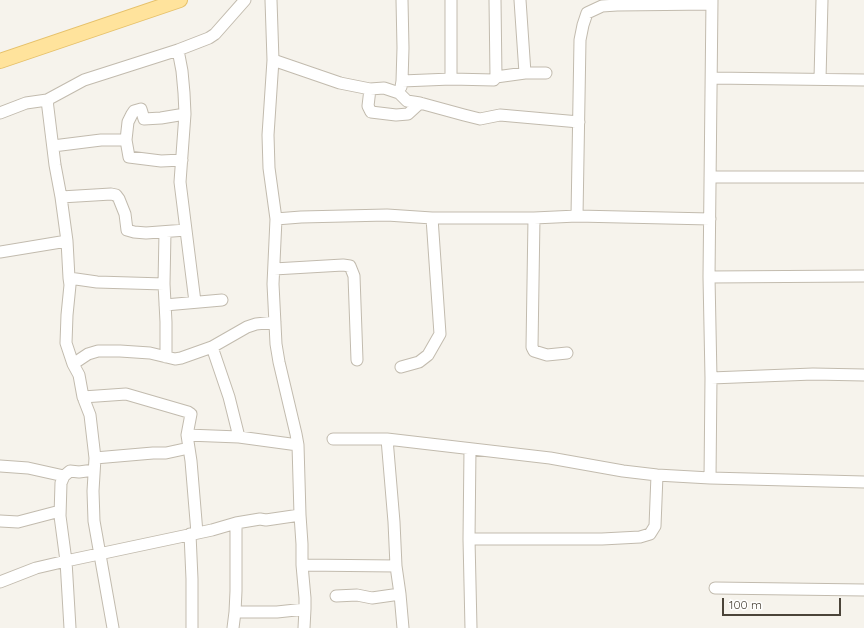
<!DOCTYPE html>
<style>
body{margin:0}
#map{position:relative;width:864px;height:628px;overflow:hidden;background:#f6f3ec;font-family:Quicksand,sans-serif}
canvas{display:block}
.scale{position:absolute;left:722px;top:598px;width:119px;height:18px;box-sizing:border-box;border:2px solid #4b4439;border-top:0;padding-left:5px;font-size:12px;line-height:14px;white-space:nowrap;color:#4b4439;-webkit-text-stroke:3px #fff;paint-order:stroke}
</style>
<div id="map">
<canvas width="864" height="628"></canvas>
<div class="scale">100 m</div>
</div>
<script>
const context = document.querySelector('canvas').getContext('2d');
context.lineJoin = 'round';
function poly(rows) {
  const path = new Path2D();
  for (const r of rows) {
    path.moveTo(r[0], r[1]);
    for (let i = 2; i < r.length; i += 2) path.lineTo(r[i], r[i + 1]);
  }
  return path;
}
function strokePath(path, color, width, dash) {
  context.strokeStyle = color;
  context.lineWidth = width;
  context.lineCap = dash ? 'butt' : 'round';
  context.setLineDash(dash || []);
  context.stroke(path);
}
const minor = poly([
 [271,0,273,60,268,135,269,168,276,219,273,284,276,344,279,362,296,434,298,445,300,515,302,544,302,565,305,598,305,609,304,628],
 [495,0,496,77],
 [520,0,525,73],
 [178,50,182,71,184,93,185,114,180,182,195,302],
 [273,60,340,83,370,89,384,88,399,93,407,101,420,103,464,115,480,119,500,115,579,122],
 [712,78,864,80],
 [451,79,451,0],
 [820,79,822,0],
 [402,81,451,79,494,80,496,77,525,73,546,73],
 [401,87,402,81,403,48,402,0],
 [370,89,368,106,371,112,396,115,408,114,420,103],
 [47,100,55,165,61,197,67,241,69,278,70,285,67,315,66,343,73,364,79,375,83,397,90,415,95,458,93,491,94,521,113,628],
 [0,113,26,103,47,100,84,80,178,50,209,38,215,34,245,0],
 [126,140,129,157,161,161,182,160],
 [53,146,101,140,126,140,128,122,132,114,134,111,141,109,144,119,161,118,185,114],
 [710,177,864,177],
 [61,197,111,194,116,195,119,199,125,214,127,230,134,232,146,233,186,230],
 [577,216,580,40,583,25,587,13,602,6,617,5,712,4],
 [534,218,532,347,534,351,547,355,567,353],
 [276,219,301,217,387,215,432,218,534,218,577,216,710,219],
 [165,232,164,284,166,322,166,357],
 [0,252,67,241],
 [274,269,343,265,350,266,354,276,357,360],
 [709,277,864,276],
 [69,278,97,282,164,284],
 [165,305,222,300],
 [212,347,229,397,239,437],
 [73,364,88,354,98,351,120,351,150,353,175,359,181,358,212,347,247,327,256,324,275,322],
 [401,367,419,362,428,355,440,334,432,218],
 [711,378,813,374,864,375],
 [83,397,126,394,188,412,191,414,187,435,191,461,197,533],
 [187,435,239,437,298,445],
 [333,439,387,439,550,458,623,471,657,475,710,478,864,482],
 [387,439,394,522,396,566,400,594,403,628],
 [470,449,469,539,471,628],
 [95,458,153,453,166,453,189,448],
 [0,466,28,468,64,476],
 [710,478,711,378,709,277,712,0],
 [0,521,18,522,60,511],
 [190,534,192,579,192,628],
 [469,539,602,539,640,537,650,534,655,526,657,475],
 [302,565,396,566],
 [0,582,36,568,66,561,60,516,61,483,64,476,70,471,79,472,94,470],
 [715,588,864,590],
 [336,596,357,595,372,598,400,594],
 [235,612,277,612,305,609],
 [70,628,66,561,212,530,236,523,260,519,266,520,300,515],
 [233,628,235,612,236,591,236,523]
]);
const major = poly([
 [0,61,180,0]
]);
strokePath(minor, '#c2bbae', 13);
strokePath(major, '#e6c16a', 16);
strokePath(minor, '#fff', 11);
strokePath(major, '#ffe39c', 14);
</script>
